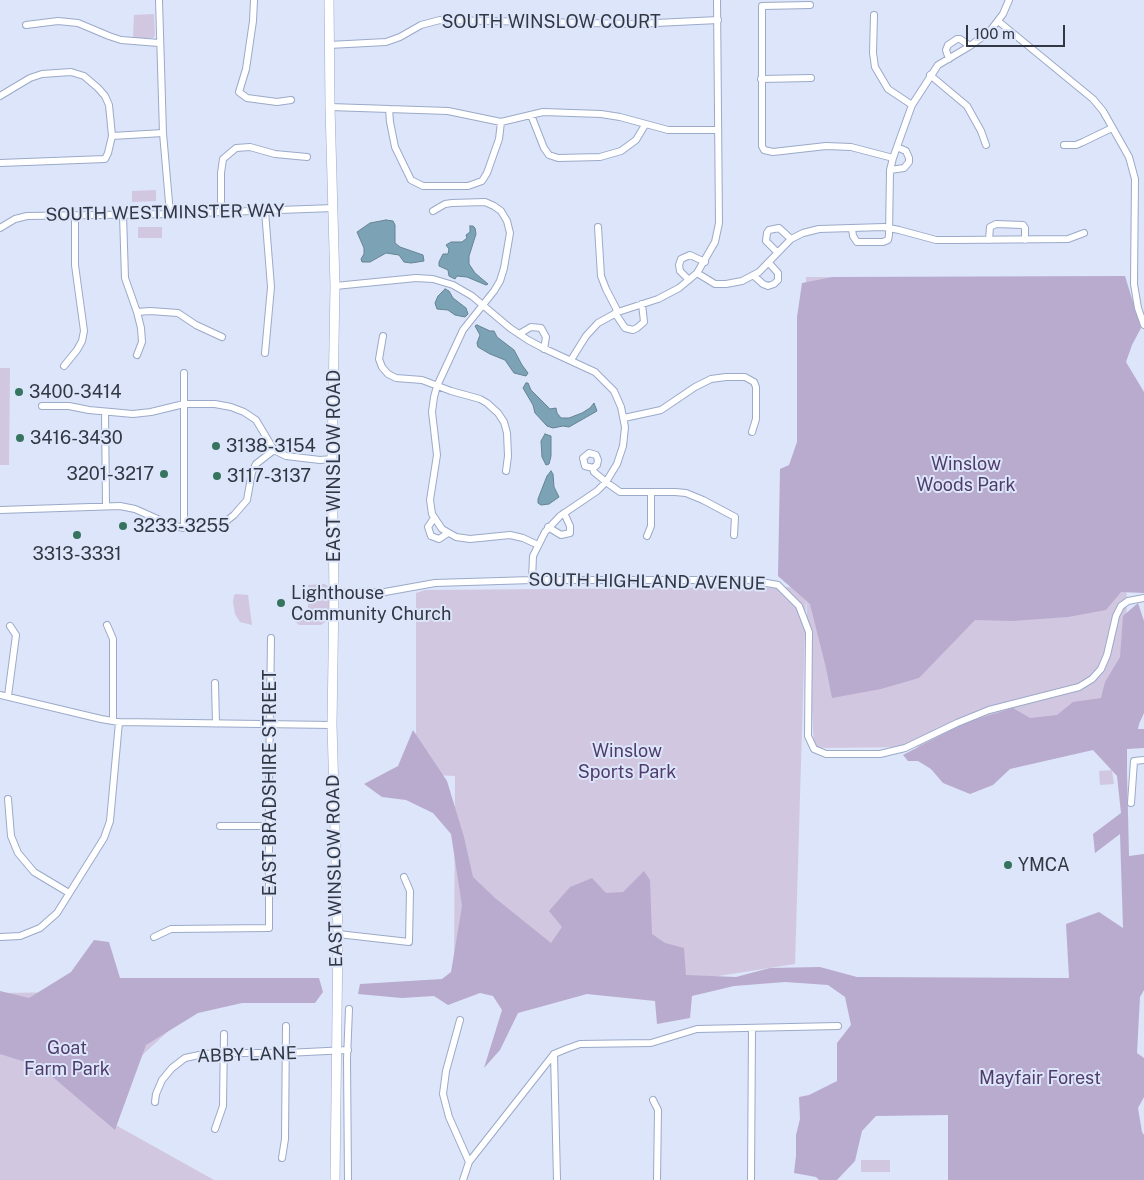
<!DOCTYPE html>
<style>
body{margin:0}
#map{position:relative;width:1144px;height:1180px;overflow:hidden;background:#dce5f9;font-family:"Public Sans",sans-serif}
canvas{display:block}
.scale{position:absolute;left:966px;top:25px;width:99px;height:22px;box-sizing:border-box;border:2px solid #313743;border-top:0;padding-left:6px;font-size:15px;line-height:18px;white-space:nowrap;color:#313743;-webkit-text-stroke:4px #dce5f9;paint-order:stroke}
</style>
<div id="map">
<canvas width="1144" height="1180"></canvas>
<div class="scale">100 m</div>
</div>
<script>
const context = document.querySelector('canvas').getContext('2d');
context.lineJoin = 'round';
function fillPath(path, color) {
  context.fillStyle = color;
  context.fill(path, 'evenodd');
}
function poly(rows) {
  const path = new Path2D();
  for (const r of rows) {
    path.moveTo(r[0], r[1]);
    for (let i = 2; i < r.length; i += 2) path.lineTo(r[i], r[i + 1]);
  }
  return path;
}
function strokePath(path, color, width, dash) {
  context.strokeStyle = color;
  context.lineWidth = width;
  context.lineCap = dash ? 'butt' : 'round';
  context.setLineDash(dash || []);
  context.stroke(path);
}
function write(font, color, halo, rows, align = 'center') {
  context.font = font + ' "Public Sans",sans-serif';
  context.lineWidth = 4;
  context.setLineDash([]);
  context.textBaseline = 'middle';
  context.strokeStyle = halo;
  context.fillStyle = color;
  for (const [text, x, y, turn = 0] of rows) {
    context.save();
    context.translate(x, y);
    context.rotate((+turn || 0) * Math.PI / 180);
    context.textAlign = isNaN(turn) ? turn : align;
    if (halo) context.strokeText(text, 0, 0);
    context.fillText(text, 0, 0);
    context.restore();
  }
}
fillPath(poly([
 [154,14,155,36,153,38,133,38,134,15],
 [156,190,156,201,132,202,132,191],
 [138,227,162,227,162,238,138,238],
 [806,277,1126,278,1127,745,814,748,806,596,795,964,655,986,454,979,455,776,416,774,416,593,425,590,806,587],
 [0,368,10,368,9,465,0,465],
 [325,584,329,587,329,619,321,625,299,625,296,622,295,616,308,616,308,585],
 [236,594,248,595,252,625,240,622,235,614,233,602,234,595],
 [1112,770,1114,784,1100,785,1099,771],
 [234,990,187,1014,138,1059,112,1123,214,1180,0,1180,0,993],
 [861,1160,890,1160,890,1172,861,1172]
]), '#d1c7e1');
fillPath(poly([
 [1125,276,1141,328,1132,345,1126,362,1144,392,1144,593,1121,592,1106,610,1068,617,1012,621,975,620,919,678,881,689,832,698,826,668,810,604,778,576,780,469,789,465,797,442,797,317,802,283,833,277],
 [1138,603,1144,621,1144,713,1139,724,1138,729,1144,729,1144,748,1127,749,1127,772,1129,856,1144,854,1144,990,1140,997,1137,1053,1144,1058,1144,1097,1138,1108,1142,1132,1144,1135,1144,1180,948,1180,948,1115,876,1116,862,1131,855,1161,837,1180,819,1180,816,1177,794,1173,796,1156,796,1135,800,1119,799,1097,809,1095,837,1081,837,1043,851,1025,845,997,828,985,785,982,734,986,692,996,690,1018,657,1024,655,1001,587,994,518,1013,500,1050,484,1068,502,1010,493,996,480,993,448,1005,434,996,402,998,358,994,360,984,442,979,451,972,462,906,451,834,433,813,406,800,382,797,364,784,398,766,413,730,447,781,464,837,473,877,495,898,551,943,562,927,549,911,570,887,592,878,606,893,623,892,644,871,650,880,652,934,665,943,684,948,686,975,736,977,770,968,820,967,857,977,1069,978,1066,924,1099,912,1123,928,1120,834,1095,853,1093,834,1121,813,1117,776,1093,750,1010,769,993,785,970,794,943,783,931,769,918,761,908,761,903,755,964,723,1013,708,1030,718,1057,715,1073,702,1101,698,1105,682,1120,657,1123,616],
 [94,940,109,942,120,978,319,978,323,992,315,1003,242,1003,198,1013,146,1045,115,1130,41,1067,0,1054,0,991,29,998,71,972]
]), '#b9abce');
const water = poly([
 [386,220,393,221,395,225,395,243,400,247,423,255,424,261,411,263,404,262,399,255,386,253,370,262,362,262,361,259,364,254,364,248,357,232,370,223,386,220],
 [470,226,473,226,475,228,476,234,469,256,469,264,475,273,488,284,486,285,467,277,457,276,455,279,449,276,448,270,439,266,439,262,443,254,448,254,449,249,446,245,451,242,462,242,467,238,466,235,470,232,470,226],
 [445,289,449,291,453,298,466,308,468,314,465,317,455,315,448,310,437,309,435,303,438,296,445,289],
 [477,325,490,331,494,331,497,337,514,350,522,365,528,373,526,376,514,373,505,360,490,354,478,347,477,343,480,335,475,326,477,325],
 [526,383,528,383,531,390,550,409,556,408,557,413,561,418,569,418,582,413,590,408,594,403,597,411,569,427,563,426,553,428,547,426,535,413,533,405,523,388,526,383],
 [545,434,551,436,551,456,549,464,546,465,542,457,541,441,545,434],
 [551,471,553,474,554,487,559,497,549,504,541,505,538,503,538,499,547,476,551,471]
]);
fillPath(water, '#7ba3b5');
strokePath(water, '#658393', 1);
const street = poly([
 [159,0,163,133,170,214],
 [254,0,253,21,246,69,239,92,247,98,277,102,291,100],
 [810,5,762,6,762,146,764,150,773,152,826,146,851,147,893,158],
 [874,15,873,53,875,67,888,89,912,105],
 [998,21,1093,99,1103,111,1129,157,1135,179,1134,284,1138,308,1144,325],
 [26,25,58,21,78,23,109,36,121,40,159,43],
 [329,45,386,42,400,37,421,25,440,20,635,24,718,20],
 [949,59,946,50,948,45,957,39,960,39,970,46],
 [930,75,967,106,981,131,986,145],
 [761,79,811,78],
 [0,96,30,78,42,74,71,72,84,76,98,88,105,96,109,105,112,136,108,153,105,159,0,163],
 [330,107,448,111,501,122,543,112,601,114,620,117,668,130,718,130],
 [389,109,390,122,395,147,411,180,423,186,468,186,482,181,487,173,499,139,501,122],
 [531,115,544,148,549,155,558,158,600,157,621,151,636,140,645,125],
 [112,136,163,133],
 [1064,145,1076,145,1083,142,1112,128],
 [890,170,904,168,909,162,909,158,906,151,897,147],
 [265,211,271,287,265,353],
 [433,211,445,204,452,203,485,202,494,206,501,211,507,221,510,233,504,268,500,281,494,291,463,330,437,386,434,397,432,412,437,455,430,500,432,514,442,529,456,537,470,539,510,535,523,538,538,545],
 [221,212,221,173,223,159,236,148,250,147,275,154,307,157],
 [123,215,125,278,137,312,141,328,142,342,137,355],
 [598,227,601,276,606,289,618,312],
 [0,228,15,219,27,216,170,214,334,208],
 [852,228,853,236,857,242,883,242,888,240,889,235,890,170,893,158,912,105,938,65,970,46,990,31,1003,14,1009,0],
 [989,240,990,227,996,224,1023,225,1025,228,1025,240],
 [777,252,766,241,767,233,769,230,779,228,791,239],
 [697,273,715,284,726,284,742,281,759,272,791,239,803,233,819,229,884,227,899,230,936,240,956,240,1068,239,1084,233],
 [754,276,763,284,768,286,774,284,778,280,778,273,769,263],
 [689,280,680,271,679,265,681,259,690,255,705,262],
 [335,286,416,278,433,279,453,285,472,296,510,328,528,340,543,348,595,372,614,391,621,407,625,427,623,446,617,464,606,482,597,491,560,516,545,532,533,556,532,580],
 [137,312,150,311,178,313,196,325,222,337],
 [615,313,625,328,633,330,637,328,644,322,642,304],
 [519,334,531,327,541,328,546,337,544,349],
 [383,336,379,359,382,367,388,374,396,378,422,380,451,391,480,399,487,403,498,413,504,422,507,433,508,456,506,471],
 [571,360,586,336,598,323,618,312,658,299,679,288,697,273,715,242,719,223,717,0],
 [64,366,77,350,82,341,84,331,75,265,75,215],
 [184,373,184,528],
 [42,406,69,406,89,410,133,414,151,412,184,404,215,404,231,407,244,412,256,420,274,450,286,456,320,460,332,459],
 [105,412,106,506],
 [624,418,661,410,695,387,711,379,726,377,745,377,754,382,756,387,756,419,752,432],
 [593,468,597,465,598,460,596,455,589,453,583,458,585,466,593,468,594,472,606,482,620,492,675,492,686,493,703,500,735,517,734,535],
 [0,510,120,506,135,509,171,525,184,528,212,525,225,522,234,515,247,500,252,472,256,464,274,450],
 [434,518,428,527,431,536,439,539,448,533],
 [548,527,561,535,570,533,570,526,564,513],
 [647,536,651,526,651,492],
 [334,593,385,592,435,583,532,580,750,580,778,585,799,606,809,632,808,736,814,749,826,754,880,754,905,748,957,723,989,710,1079,687,1092,679,1101,669,1107,655,1116,616,1121,606,1128,601,1144,598],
 [107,625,113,639,113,721],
 [215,683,216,724],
 [0,695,101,719,119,722,332,725],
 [8,696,16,635,10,626],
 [8,799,11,836,18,853,34,872,69,893],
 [1131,803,1134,761,1144,760],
 [220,826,268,826],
 [338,934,409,942,410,891,404,877],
 [0,937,20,936,40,928,57,913,104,838,110,821,119,722],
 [154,937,171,929,269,928,269,782,271,638],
 [460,1020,446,1071,443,1094,449,1117,469,1162],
 [554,1054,557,1180],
 [653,1100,658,1110,657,1180],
 [155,1102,156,1094,162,1080,172,1068,185,1058,204,1054,225,1053,286,1053,348,1050],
 [215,1129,223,1106,224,1034],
 [282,1158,285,1139,286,1026],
 [348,1180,347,1059,349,1009],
 [463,1180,469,1162,554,1054,566,1049,580,1044,651,1043,697,1029,838,1026],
 [751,1180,752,1028]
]);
const secondary = poly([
 [329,0,330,107,335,286,332,459,334,593,332,725,338,934,335,1180]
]);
strokePath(street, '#9baac9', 8);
strokePath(secondary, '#9baac9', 10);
strokePath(street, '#fff', 6);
strokePath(secondary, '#fff', 9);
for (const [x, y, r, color] of [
 [19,392,5,"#367460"],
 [20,438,5,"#367460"],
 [216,446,5,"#367460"],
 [164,474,5,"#367460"],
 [217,476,5,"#367460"],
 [123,526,5,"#367460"],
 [77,535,5,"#367460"],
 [281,603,5,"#367460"],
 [1008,865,5,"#367460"]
]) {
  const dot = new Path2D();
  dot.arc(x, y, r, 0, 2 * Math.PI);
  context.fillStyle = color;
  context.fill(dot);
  strokePath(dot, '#dce5f9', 2);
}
write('18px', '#313743', '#dce5f9', [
 ["SOUTH WINSLOW COURT",551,22],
 ["SOUTH WESTMINSTER WAY",165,213,-1],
 ["EAST WINSLOW ROAD",334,466,-90],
 ["SOUTH HIGHLAND AVENUE",647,582,1],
 ["EAST BRADSHIRE STREET",270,783,-90],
 ["EAST WINSLOW ROAD",335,871,-91],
 ["ABBY LANE",247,1055,-2]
]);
write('18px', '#313743', '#dce5f9', [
 ["3400-3414",29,392],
 ["3416-3430",30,438],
 ["3138-3154",226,446],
 ["3201-3217",154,474,"right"],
 ["3117-3137",227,476],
 ["3233-3255",133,526],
 ["3313-3331",77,554,"center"],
 ["Lighthouse",291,593],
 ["Community Church",291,614],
 ["YMCA",1018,865]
], 'left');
write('18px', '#503c6b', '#dce5f9', [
 ["Winslow",966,464],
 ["Woods Park",966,485],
 ["Winslow",627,751],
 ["Sports Park",627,772],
 ["Goat",67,1048],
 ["Farm Park",67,1069],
 ["Mayfair Forest",1040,1078]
]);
</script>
